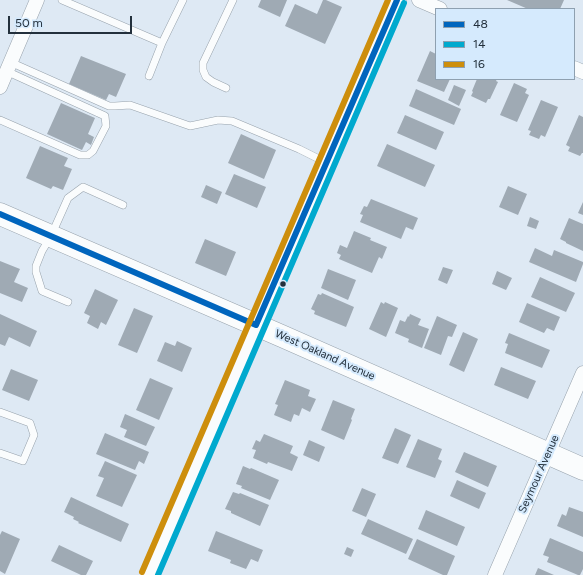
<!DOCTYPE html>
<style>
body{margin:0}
#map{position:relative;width:583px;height:575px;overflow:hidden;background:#dee9f4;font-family:Figtree,sans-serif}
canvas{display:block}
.legend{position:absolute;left:435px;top:8px;width:140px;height:72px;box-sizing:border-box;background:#d5eafd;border:1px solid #8ea0b0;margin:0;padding:5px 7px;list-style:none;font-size:12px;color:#23303c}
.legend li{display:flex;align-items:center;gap:8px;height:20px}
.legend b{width:20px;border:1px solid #8ea0b0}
.scale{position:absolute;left:8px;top:16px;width:124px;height:18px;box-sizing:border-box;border:2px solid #23303c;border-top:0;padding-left:5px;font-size:12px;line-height:14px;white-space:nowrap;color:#23303c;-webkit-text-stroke:3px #d5eafd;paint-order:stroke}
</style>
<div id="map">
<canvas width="583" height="575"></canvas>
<ul class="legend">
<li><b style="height:5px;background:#0065bd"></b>48</li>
<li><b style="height:5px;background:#00a9ce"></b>14</li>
<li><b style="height:5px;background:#cd8e0c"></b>16</li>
</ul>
<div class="scale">50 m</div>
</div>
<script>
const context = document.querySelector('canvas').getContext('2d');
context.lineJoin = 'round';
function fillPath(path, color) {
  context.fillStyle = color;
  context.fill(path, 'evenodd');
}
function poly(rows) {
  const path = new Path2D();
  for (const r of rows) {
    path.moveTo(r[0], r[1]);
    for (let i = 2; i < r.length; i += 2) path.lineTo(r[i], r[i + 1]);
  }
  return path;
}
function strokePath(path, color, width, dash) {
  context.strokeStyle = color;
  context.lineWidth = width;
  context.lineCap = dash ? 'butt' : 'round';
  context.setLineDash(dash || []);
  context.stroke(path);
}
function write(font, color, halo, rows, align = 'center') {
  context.font = font + ' Figtree,sans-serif';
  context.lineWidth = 4;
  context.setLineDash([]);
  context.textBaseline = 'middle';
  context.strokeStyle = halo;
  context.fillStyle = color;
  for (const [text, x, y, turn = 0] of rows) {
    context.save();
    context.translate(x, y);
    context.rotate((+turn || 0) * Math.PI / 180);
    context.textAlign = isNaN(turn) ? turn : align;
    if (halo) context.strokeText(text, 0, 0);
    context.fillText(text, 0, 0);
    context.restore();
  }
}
fillPath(poly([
 [261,0,287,0,280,17,258,7],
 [323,0,326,0,342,7,325,44,285,26,295,4,317,14],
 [507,0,564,0,560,9,528,9],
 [430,51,436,54,436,79,450,79,444,92,417,81],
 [81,56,126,74,116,97,109,94,106,100,69,84],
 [477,79,497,79,496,81,498,82,490,99,488,99,486,103,471,96,473,92,472,91],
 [514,83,527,89,525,93,529,95,517,122,500,115],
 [454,85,466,90,459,106,448,100],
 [416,89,461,109,454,125,409,106],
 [541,100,558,107,545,137,541,135,539,139,529,135,531,131,528,130],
 [61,103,95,118,88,134,94,137,91,145,86,142,82,150,47,134],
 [405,115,444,132,436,150,397,133],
 [579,115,583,117,583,153,582,153,580,156,568,151,570,147,566,145],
 [241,134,276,150,264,179,228,163],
 [387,144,435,165,425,187,377,166],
 [40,146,68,158,64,166,72,169,63,190,53,186,51,189,26,178],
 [234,174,266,187,257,208,225,194],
 [206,185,222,192,217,204,201,197],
 [508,186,527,194,518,215,499,207],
 [371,199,418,218,413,230,406,227,401,239,360,222,363,215,360,214,364,206,367,207],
 [583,202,583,215,578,213],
 [530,217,539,221,536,229,527,226],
 [569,218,583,224,583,251,566,243,566,242,560,239],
 [354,231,371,238,370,240,387,247,382,259,379,257,372,273,339,259,341,255,337,253,340,245,347,248],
 [205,239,236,252,226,276,195,263],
 [535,248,552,256,554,250,583,262,583,264,576,282,529,262],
 [0,261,20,269,14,282,28,288,22,302,0,293],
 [443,267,453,270,447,284,438,280],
 [328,269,356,280,348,300,321,288],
 [497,271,512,278,506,290,492,284],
 [540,277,575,293,566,312,531,297],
 [95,289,118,300,106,325,101,322,98,329,87,323,90,316,84,313],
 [322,293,354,307,346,327,314,314,315,311,311,309,318,294,321,295],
 [381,302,384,304,385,302,398,308,386,337,369,329],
 [527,303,560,317,554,331,547,328,544,333,519,322],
 [134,308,153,316,137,353,118,345],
 [0,314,37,331,30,347,9,337,5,346,0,344],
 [410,314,421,319,418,325,429,329,422,348,408,342,409,339,395,333,400,320,405,322,408,316,409,317],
 [437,316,457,325,452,337,448,336,441,355,424,348],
 [463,332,478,339,464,372,449,365],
 [509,333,550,350,542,368,505,353,508,344,505,343],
 [177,341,192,348,182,372,157,361,165,342,175,346],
 [501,367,536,381,528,399,494,385],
 [11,369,38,380,29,401,2,390],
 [150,378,173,388,159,420,136,410],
 [285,380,310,390,308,396,316,399,310,412,302,408,299,416,294,414,291,422,274,415,278,405,275,404],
 [333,400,355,409,351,419,352,420,344,440,321,430],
 [125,414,155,427,146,446,124,437,127,430,120,427],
 [395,428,411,435,398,464,382,458],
 [105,433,149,452,144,464,139,461,135,470,96,454],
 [264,434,293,446,290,453,298,457,292,471,268,462,267,464,253,458,256,450,252,449,256,440,260,442],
 [418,439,442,449,438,459,442,461,435,478,406,467],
 [309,440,325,447,319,462,303,455],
 [464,452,497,466,488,487,455,472],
 [105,461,137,475,122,507,96,496,104,478,98,476],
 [243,466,250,469,251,468,279,480,270,500,241,488,242,486,236,484],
 [457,480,486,493,479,509,450,496],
 [362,488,376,494,366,517,352,511],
 [233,492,239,494,240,493,269,505,260,526,231,513,231,511,225,509],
 [71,497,129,524,121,542,78,523,79,522,73,519,74,517,64,512],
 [569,507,583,512,583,537,557,526,562,514,566,516],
 [426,510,465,527,457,546,418,529],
 [368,519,413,539,406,554,361,534],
 [2,531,20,539,5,574,0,571,0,535],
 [216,531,263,550,258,562,251,559,246,569,230,563,231,560,208,551],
 [550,538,583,552,583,569,580,575,578,575,547,562,549,557,543,555],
 [417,539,455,556,447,575,443,575,408,559],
 [59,545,93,561,86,575,81,575,51,561],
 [347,547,354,550,351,557,344,554],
 [538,568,554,575,535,575]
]), '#9faab4');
const service = poly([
 [62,0,162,43,183,0],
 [10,62,109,106,115,106,130,105,190,126,218,120,232,121,299,149,327,163],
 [149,76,162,43],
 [226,88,213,82,206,77,203,70,203,63,233,0],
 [0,120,80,155,88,155,93,151,106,126,105,116,6,71],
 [68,302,42,291,36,272,36,266,42,251,51,236,68,198,83,187,123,205],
 [0,412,30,423,34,435,23,461,0,453]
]);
const minor = poly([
 [419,0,440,9],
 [574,68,583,72],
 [0,87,37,0],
 [149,575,256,325],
 [495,575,583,373]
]);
const tertiary = poly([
 [256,325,327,163,397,0]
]);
const primary = poly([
 [0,214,284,337,583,469]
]);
strokePath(service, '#97a2ac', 8);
strokePath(minor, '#97a2ac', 15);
strokePath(tertiary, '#97a2ac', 19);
strokePath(primary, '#97a2ac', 23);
strokePath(service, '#fafcfd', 7);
strokePath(minor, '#fafcfd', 14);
strokePath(tertiary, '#fafcfd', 18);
strokePath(primary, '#fafcfd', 22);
strokePath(poly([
 [0,214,256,325,397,0]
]), '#0065bd', 6);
strokePath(poly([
 [158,575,404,3]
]), '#00a9ce', 6);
strokePath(poly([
 [142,572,388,0]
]), '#cd8e0c', 6);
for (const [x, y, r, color] of [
 [283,284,3.5,"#23303c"]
]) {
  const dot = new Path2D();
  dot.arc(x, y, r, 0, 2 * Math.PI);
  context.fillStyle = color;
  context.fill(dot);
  strokePath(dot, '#d5eafd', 1.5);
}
write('11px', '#23303c', '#d5eafd', [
 ["West Oakland Avenue",325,355,24],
 ["Seymour Avenue",539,474,-66]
]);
</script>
